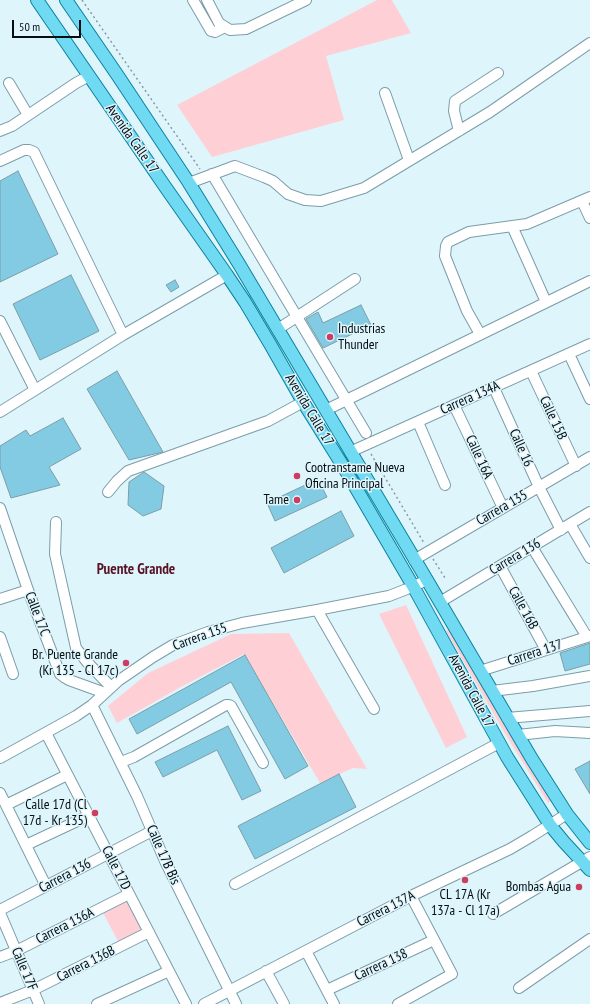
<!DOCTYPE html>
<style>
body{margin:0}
#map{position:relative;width:590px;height:1004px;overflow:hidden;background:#dff5fc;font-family:"PT Sans Narrow",sans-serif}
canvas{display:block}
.scale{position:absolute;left:12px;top:20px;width:69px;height:18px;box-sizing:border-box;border:2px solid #030e12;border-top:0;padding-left:5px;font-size:12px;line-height:14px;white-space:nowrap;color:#030e12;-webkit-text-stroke:3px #dff5fc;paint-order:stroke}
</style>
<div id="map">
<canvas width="590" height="1004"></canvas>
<div class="scale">50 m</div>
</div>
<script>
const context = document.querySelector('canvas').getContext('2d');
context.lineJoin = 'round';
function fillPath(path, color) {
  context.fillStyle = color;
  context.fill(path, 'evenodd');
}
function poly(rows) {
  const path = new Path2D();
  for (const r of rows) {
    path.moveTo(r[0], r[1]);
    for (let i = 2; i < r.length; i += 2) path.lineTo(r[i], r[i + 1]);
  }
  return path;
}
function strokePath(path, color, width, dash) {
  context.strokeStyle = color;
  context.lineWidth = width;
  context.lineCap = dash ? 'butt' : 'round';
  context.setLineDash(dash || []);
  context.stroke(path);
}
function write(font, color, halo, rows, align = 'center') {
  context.font = font + ' "PT Sans Narrow",sans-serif';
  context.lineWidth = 3;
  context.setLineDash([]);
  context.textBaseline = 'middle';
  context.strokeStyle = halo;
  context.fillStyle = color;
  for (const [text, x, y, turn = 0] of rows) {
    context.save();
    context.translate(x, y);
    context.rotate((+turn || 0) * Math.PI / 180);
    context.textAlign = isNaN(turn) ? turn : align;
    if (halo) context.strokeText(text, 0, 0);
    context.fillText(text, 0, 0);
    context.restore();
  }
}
fillPath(poly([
 [377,0,392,0,411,33,326,56,344,120,212,157,177,105],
 [406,605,467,737,446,748,379,614],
 [450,628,554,799,548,803,504,732,446,631],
 [289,633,367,769,353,768,320,783,244,654,179,688,117,723,108,706,148,673,231,634],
 [128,898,144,929,119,943,102,911]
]), '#fed0d5');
const building = poly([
 [18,171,58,254,0,282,0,181,18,171],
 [71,275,99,331,69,346,40,360,13,304,71,275],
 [175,280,179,287,171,292,166,285,175,280],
 [361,305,371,325,323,348,306,319,318,312,323,323,361,305],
 [117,371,163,452,129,460,87,389,117,371],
 [63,418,81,449,49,467,60,485,11,498,0,467,0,446,26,430,30,436,63,418],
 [144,472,164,486,161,509,143,516,128,505,129,482,144,472],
 [318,479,327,497,275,521,267,503,318,479],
 [341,511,354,536,284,573,271,548,341,511],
 [590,643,590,664,565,671,560,653,590,643],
 [245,655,308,766,285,779,231,682,137,734,129,719,245,655],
 [228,726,261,791,242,800,217,750,163,777,155,762,228,726],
 [590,761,590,794,575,769,590,761],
 [339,774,356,807,255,859,238,826,339,774]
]);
fillPath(building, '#82cbe2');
strokePath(building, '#7b9ea9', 1);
const minor = poly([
 [193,0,211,31,215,32,225,27],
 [207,0,219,23,230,30,246,29,306,0],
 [9,83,28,115],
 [385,93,409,160],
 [0,131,12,126,76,83,89,76],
 [459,131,454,111,455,101,498,73],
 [0,161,24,150,29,150,34,152,123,335],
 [212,174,366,433],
 [189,183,235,166,264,177,273,181,288,194,305,200,321,201,364,188,490,112,590,43],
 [582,201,590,218],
 [512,226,546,302],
 [0,321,35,390],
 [278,329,355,279],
 [480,334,467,311,445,256,446,246,448,242,469,232,527,224,590,197],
 [569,354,590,399],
 [531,371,576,466],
 [494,388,539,487,561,530],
 [454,405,503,508],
 [326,410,590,281],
 [0,412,123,335,227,275],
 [418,422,445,485],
 [350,452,590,344],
 [108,492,117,481,128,471,268,421,303,402],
 [0,508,28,590,60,674,64,677,69,680,105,693],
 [56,522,55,554,76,648,87,662,111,687],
 [570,524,590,558],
 [532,547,587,637],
 [414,560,590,457],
 [500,566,546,650],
 [0,599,28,590],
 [440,602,590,512],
 [317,610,374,709],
 [0,637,13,674],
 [480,671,590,636],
 [492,691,533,686,590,676],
 [92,705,137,796,165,861,236,1004],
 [507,718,590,711],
 [46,733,186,1004],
 [518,735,555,731,590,733],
 [0,758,76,716,92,705,118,681,153,657,173,645,208,632,242,623,317,610,389,596,407,589,427,580],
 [121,762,134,757,226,705,229,705,231,706,263,763],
 [0,793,46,886],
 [6,805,67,775],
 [26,845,88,816],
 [235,884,499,743],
 [0,910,152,831],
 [0,913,39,1004],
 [493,914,590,857],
 [306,951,334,1004],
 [0,957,16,951,129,894],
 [266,971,284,1004],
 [519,988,590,939],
 [327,990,434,940],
 [0,1003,33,990,149,932],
 [97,1004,169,971],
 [204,1004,411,896,510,849,532,836,567,814],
 [398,1004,452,974,411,896]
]);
const major = poly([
 [37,0,166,188,227,275,245,302,270,344,303,402,343,466,413,586,507,757,550,825,564,842,590,870],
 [66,0,118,76,189,183,239,264,427,580,532,759,567,814,590,843]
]);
strokePath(minor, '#7b9da9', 12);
strokePath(major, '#0c829e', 14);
strokePath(poly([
 [82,0,200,169],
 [371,454,424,543],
 [433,559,445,578]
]), '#899aa0', 1.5, [2, 3]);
strokePath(minor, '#fff', 10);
strokePath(major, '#70daf2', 12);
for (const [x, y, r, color] of [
 [330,337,4,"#cc3d5f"],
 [297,476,4,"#cc3d5f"],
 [297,500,4,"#cc3d5f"],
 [126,663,4,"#cc3d5f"],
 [95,813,4,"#cc3d5f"],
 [465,880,4,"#cc3d5f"],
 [579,887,4,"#cc3d5f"]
]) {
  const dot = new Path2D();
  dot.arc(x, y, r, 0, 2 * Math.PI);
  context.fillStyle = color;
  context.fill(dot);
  strokePath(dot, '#dff5fc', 1.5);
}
write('14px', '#030e12', '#dff5fc', [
 ["Avenida Calle 17",132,139,55],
 ["Carrera 134A",470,398,-24],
 ["Avenida Calle 17",309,410,59],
 ["Calle 15B",553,418,65],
 ["Calle 16",521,448,66],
 ["Calle 16A",479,457,65],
 ["Carrera 135",502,508,-30],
 ["Carrera 136",515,557,-31],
 ["Calle 16B",523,608,61],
 ["Calle 17C",37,614,69],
 ["Carrera 135",200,637,-20],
 ["Carrera 137",535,653,-18],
 ["Avenida Calle 17",471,691,62],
 ["Calle 17B Bis",163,855,66],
 ["Calle 17D",116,868,63],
 ["Carrera 136",65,876,-28],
 ["Carrera 137A",386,909,-27],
 ["Carrera 136A",65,926,-27],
 ["Carrera 136B",86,964,-27],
 ["Carrera 138",381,965,-25],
 ["Calle 17F",24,969,67]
]);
write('14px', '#030e12', '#dff5fc', [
 ["Industrias",338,329,"left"],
 ["Thunder",338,345,"left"],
 ["Cootranstame Nueva",305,468,"left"],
 ["Oficina Principal",305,484,"left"],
 ["Tame",289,500],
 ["Br. Puente Grande",118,655],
 ["(Kr 135 - Cl 17c)",118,671],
 ["Calle 17d (Cl",87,805],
 ["17d - Kr 135)",87,821],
 ["Bombas Agua",571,887],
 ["CL 17A (Kr",465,895,"center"],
 ["137a - Cl 17a)",465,911,"center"]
], 'right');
write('bold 15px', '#571324', '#dff5fc', [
 ["Puente Grande",136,570]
]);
</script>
